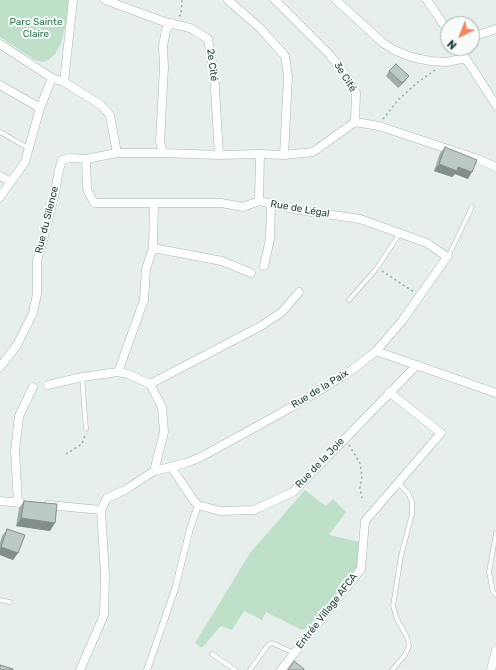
<!DOCTYPE html>
<meta charset="utf-8">
<style>
body{margin:0}
#map{position:relative;width:496px;height:670px;overflow:hidden;background:#e6efeb;font-family:Rubik,sans-serif}
canvas{display:block}
.north{position:absolute;left:440px;top:16px;width:40px;height:40px;box-sizing:border-box;background:#f7fbf9;border:1px solid #a3b1ad;border-radius:50%;rotate:223deg;font-size:11px;font-weight:700;line-height:16px;text-align:center;color:#24423a}
.north::after{content:'';display:block;margin:auto;width:14px;height:18px;background:#f4845f;clip-path:polygon(50% 0,100% 100%,50% 72%,0 100%)}
</style>
<div id="map">
<canvas width="496" height="670"></canvas>
<div class="north">N</div>
</div>
<script>
const context = document.querySelector('canvas').getContext('2d');
context.lineJoin = 'round';
function fillPath(path, color) {
  context.fillStyle = color;
  context.fill(path, 'evenodd');
}
function poly(rows) {
  const path = new Path2D();
  for (const r of rows) {
    path.moveTo(r[0], r[1]);
    for (let i = 2; i < r.length; i += 2) path.lineTo(r[i], r[i + 1]);
  }
  return path;
}
function strokePath(path, color, width, dash) {
  context.strokeStyle = color;
  context.lineWidth = width;
  context.lineCap = dash ? 'butt' : 'round';
  context.setLineDash(dash || []);
  context.stroke(path);
}
function write(font, color, halo, rows, align = 'center') {
  context.font = font + ' Rubik,sans-serif';
  context.lineWidth = 4;
  context.setLineDash([]);
  context.textBaseline = 'middle';
  context.strokeStyle = halo;
  context.fillStyle = color;
  for (const [text, x, y, turn = 0] of rows) {
    context.save();
    context.translate(x, y);
    context.rotate((+turn || 0) * Math.PI / 180);
    context.textAlign = isNaN(turn) ? turn : align;
    if (halo) context.strokeText(text, 0, 0);
    context.fillText(text, 0, 0);
    context.restore();
  }
}
fillPath(poly([
 [0,0,68,0,69,11,61,43,55,54,48,60,43,62,35,60,0,37],
 [305,490,326,506,333,499,346,512,329,535,359,542,357,568,309,627,302,630,266,612,262,620,244,611,232,630,221,626,202,648,195,643,250,553]
]), '#bfe0c8');
const service = poly([
 [0,132,28,148],
 [448,257,472,207],
 [349,300,377,268,400,233],
 [82,377,86,429],
 [496,533,489,572,493,592,496,595],
 [0,600,10,602],
 [212,654,235,670],
 [250,670,268,645,272,643,294,653],
 [392,670,405,655,409,646,407,637,397,619,393,606,401,556,412,514,412,502,408,493,398,483]
]);
const pedestrian = poly([
 [147,670,175,589,190,529,198,505]
]);
const minor = poly([
 [105,0,165,22,190,28,208,39,214,73,219,155],
 [228,0,260,28,285,56,288,76,284,155],
 [336,0,383,43,394,50,411,57,430,61,447,62,465,58],
 [427,0,448,31],
 [472,37,496,29],
 [0,44,52,78,64,82,101,105,110,115,117,153],
 [459,48,496,105],
 [64,82,73,0],
 [0,85,40,108],
 [355,122,379,126,478,159,496,167],
 [163,153,160,142,164,67,163,46,166,30,171,23],
 [86,159,87,189,94,203,221,203,243,207,259,201,299,210,360,219,427,243,447,257,402,321,376,351,352,370,332,383,281,413,201,457,186,463,154,471],
 [0,176,11,182],
 [0,197,25,162,40,108,52,78],
 [259,201,260,154],
 [153,248,222,261,251,273],
 [264,266,270,239,271,204],
 [376,351,496,393],
 [0,367,17,345,33,313,37,294,37,261,45,233,54,197,59,170,62,160,70,158,86,159,117,153,163,153,219,155,260,154,284,155,313,152,355,122,356,93,346,75,329,54,275,0],
 [150,384,261,326,282,312,299,292],
 [48,385,82,377,118,372],
 [171,467,194,501,198,505,220,511,254,510,293,492,417,365],
 [0,501,22,503],
 [18,503,15,451,19,416,33,387],
 [48,505,101,510],
 [101,510,107,498,125,490,154,471,164,432,162,407,150,384,128,374,118,372,144,300,146,269,153,248,154,203],
 [80,670,104,615,105,574,101,510],
 [281,670,361,569,365,521,441,433,389,392],
 [491,670,496,650]
]);
strokePath(service, '#a8b8b2', 5);
strokePath(pedestrian, '#a8b8b2', 7);
strokePath(minor, '#a8b8b2', 9);
strokePath(poly([
 [179,16,181,15,182,0],
 [383,119,399,99,418,82,435,70],
 [382,271,414,292],
 [349,445,360,463,362,476,360,488,362,498],
 [66,454,82,444,85,435]
]), '#86b3a5', 1.5, [2, 3]);
strokePath(service, '#fff', 4);
strokePath(pedestrian, '#fff', 6);
strokePath(minor, '#fff', 8);
fillPath(poly([
 [389,71,409,76,405,81,398,88,386,76],
 [445,147,468,179,455,174,452,177,434,171,440,153],
 [24,501,50,531,16,526,19,508],
 [7,529,18,553,13,560,0,555,0,543,2,536]
]), '#a1aea9');
fillPath(poly([
 [409,76,405,81,398,88,402,83],
 [439,164,458,167,472,172,468,179,455,174,452,177,434,171],
 [21,518,55,523,50,531,16,526],
 [1,547,18,553,13,560,0,555,0,549]
]), '#838d89');
const building = poly([
 [396,64,409,76,402,83,389,71,396,64],
 [445,147,477,160,472,172,458,167,457,171,439,164,445,147],
 [24,501,57,504,55,523,21,518,24,501],
 [7,529,25,535,18,553,1,547,7,529],
 [294,661,304,669,304,670,288,670,294,661],
 [0,665,13,669,13,670,0,670,0,665]
]);
fillPath(building, '#bbcac4');
strokePath(building, '#838d89', 1);
write('10px', '#2d7a4b', '#f7fbf9', [
 ["Parc Sainte",36,22],
 ["Claire",36,34]
]);
write('10px', '#24423a', '#f7fbf9', [
 ["2e Cité",212,65,83],
 ["3e Cité",345,77,58],
 ["Rue de Légal",300,209,10],
 ["Rue du Silence",47,220,-76],
 ["Rue de la Paix",320,389,-31],
 ["Rue de la Joie",320,463,-46],
 ["Entrée Village AFCA",327,611,-52]
]);
</script>
